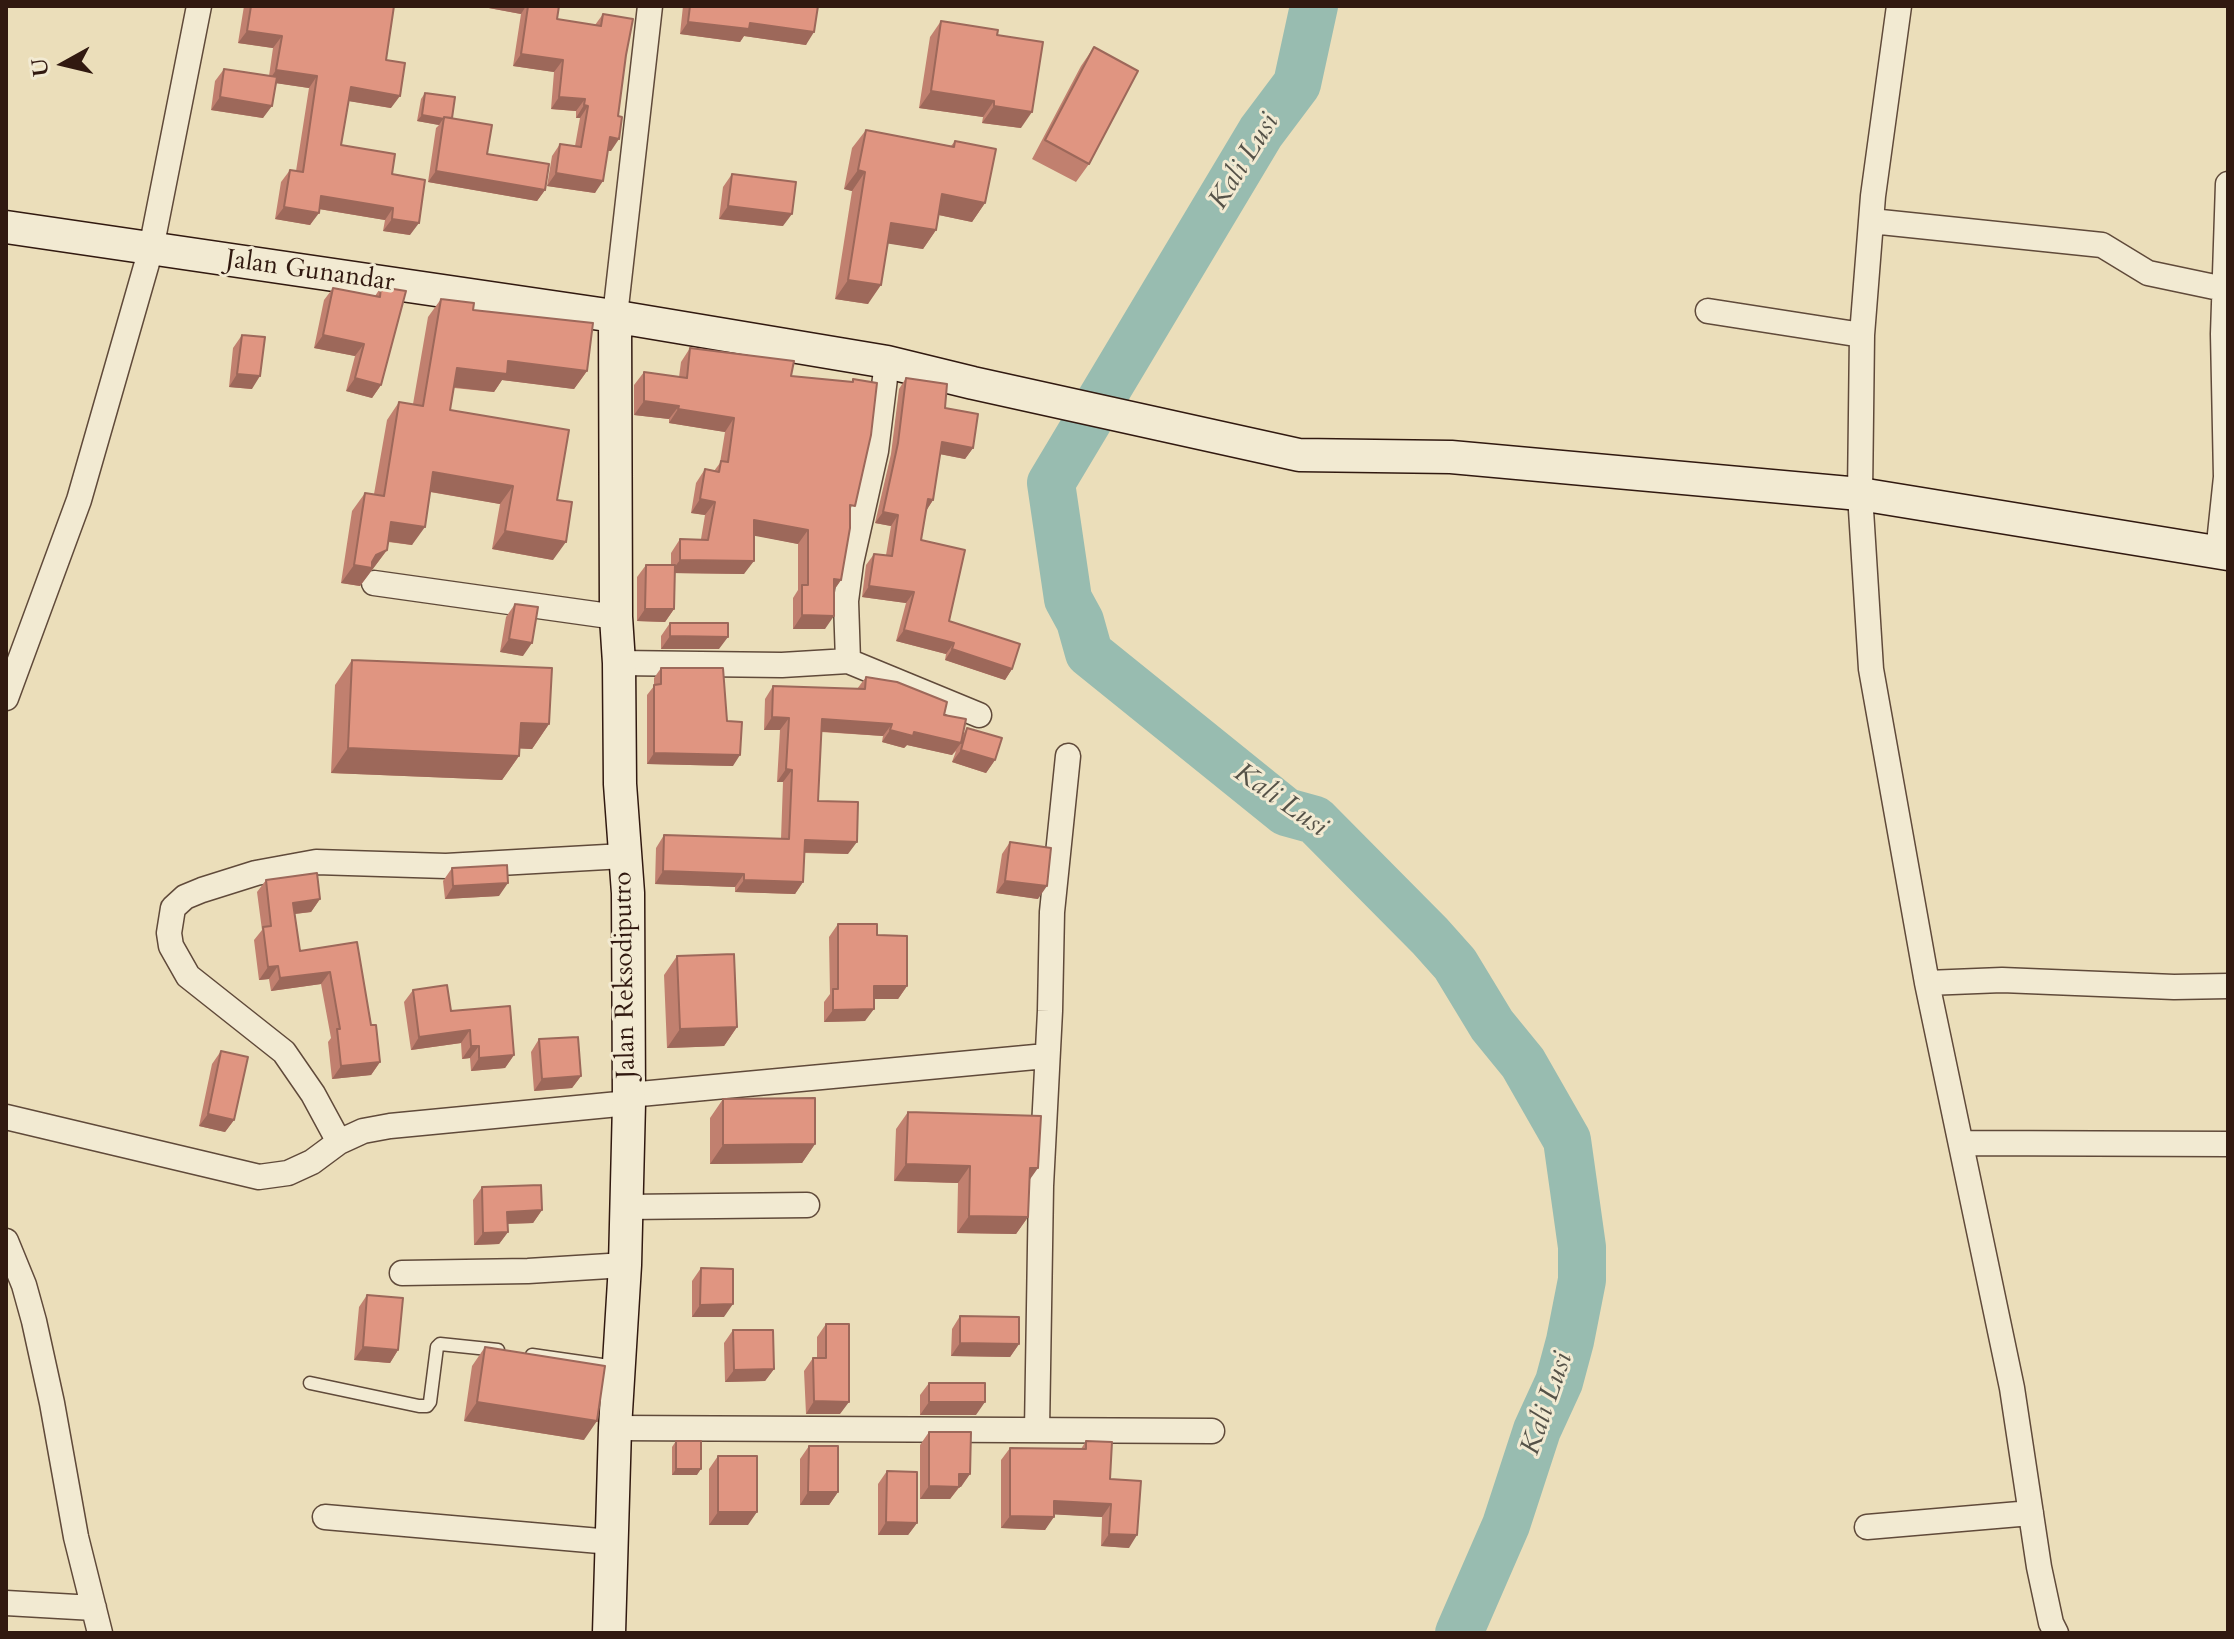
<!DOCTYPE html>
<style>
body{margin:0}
#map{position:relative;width:2234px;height:1639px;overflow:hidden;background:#ebdeba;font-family:Cardo,serif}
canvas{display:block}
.frame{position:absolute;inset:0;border:8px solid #311910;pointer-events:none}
.north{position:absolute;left:24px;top:24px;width:80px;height:80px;-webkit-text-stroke:6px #f2ead2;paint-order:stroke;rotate:262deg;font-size:22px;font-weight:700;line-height:32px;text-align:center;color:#311910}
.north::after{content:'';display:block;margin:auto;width:28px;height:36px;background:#311910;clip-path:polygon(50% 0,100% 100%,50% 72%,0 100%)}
</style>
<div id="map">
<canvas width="2234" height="1639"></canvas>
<div class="frame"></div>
<div class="north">U</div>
</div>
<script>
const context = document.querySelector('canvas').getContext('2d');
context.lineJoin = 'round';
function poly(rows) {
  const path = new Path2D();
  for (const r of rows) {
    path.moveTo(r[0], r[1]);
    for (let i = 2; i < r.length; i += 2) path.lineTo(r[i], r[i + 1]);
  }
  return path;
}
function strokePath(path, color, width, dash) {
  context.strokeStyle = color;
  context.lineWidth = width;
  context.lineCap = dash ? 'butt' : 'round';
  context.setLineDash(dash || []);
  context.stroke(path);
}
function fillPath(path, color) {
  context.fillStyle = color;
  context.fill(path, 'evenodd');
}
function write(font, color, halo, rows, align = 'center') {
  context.font = font + ' Cardo,serif';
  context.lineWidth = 6;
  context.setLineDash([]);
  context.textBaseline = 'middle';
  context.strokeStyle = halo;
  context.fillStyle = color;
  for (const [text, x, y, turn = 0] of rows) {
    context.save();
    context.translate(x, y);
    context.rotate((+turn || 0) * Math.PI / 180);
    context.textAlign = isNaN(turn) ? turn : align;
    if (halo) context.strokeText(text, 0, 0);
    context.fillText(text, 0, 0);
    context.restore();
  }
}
strokePath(poly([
 [1314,6,1297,84,1261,132,1051,483,1068,599,1080,621,1089,653,1286,812,1315,820,1430,936,1455,964,1492,1025,1523,1063,1567,1140,1582,1247,1582,1280,1570,1341,1559,1382,1537,1430,1506,1525,1459,1633]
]), '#98bcb0', 48);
const lane = poly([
 [532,1355,616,1367],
 [310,1383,419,1406,427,1406,430,1402,437,1347,440,1344,498,1350]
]);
const street = poly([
 [1899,6,1873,196,1862,335,1860,494,1871,669,1927,983,2012,1388,2039,1567,2051,1623,2056,1633],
 [1871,221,2102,245,2148,273,2224,289],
 [1708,311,1862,335],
 [615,316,650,6],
 [2218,553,2226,477,2223,334,2228,184],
 [374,583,616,617],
 [848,661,846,601,851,563,876,451,887,362],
 [619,663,782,665,848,661,979,715],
 [6,698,79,500,151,249,199,6],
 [1927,983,2002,980,2174,987,2228,986],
 [629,1095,1046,1056],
 [6,1117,259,1177,288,1173,312,1162,339,1142,363,1131,390,1126,629,1103],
 [339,1142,313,1094,284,1052,188,976,171,946,169,933,173,908,185,897,202,890,256,873,316,862,446,866,624,856],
 [1962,1143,2228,1144],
 [626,1207,807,1205],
 [6,1241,24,1285,34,1321,52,1403,76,1537,100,1633],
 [402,1273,528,1271,625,1265],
 [615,1428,1212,1431],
 [1037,1430,1041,1186,1050,1011,1052,912,1068,756],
 [325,1517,611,1542],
 [1867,1527,2031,1513],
 [6,1603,94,1608]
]);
const secondary = poly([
 [6,227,600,314,887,362,973,383,1299,455,1451,457,1860,494,2228,554],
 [609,1633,615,1428,625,1265,629,1103,628,893,620,784,619,663,616,617,615,316]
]);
strokePath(lane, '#604a3a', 15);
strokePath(street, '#604a3a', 27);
strokePath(secondary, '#311910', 35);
strokePath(lane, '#f2ead2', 12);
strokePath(street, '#f2ead2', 24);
strokePath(secondary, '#f2ead2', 32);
fillPath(poly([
 [244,6,394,6,386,60,391,108,349,101,341,145,392,174,410,235,383,231,385,220,319,209,310,225,275,219,281,182,290,170,296,171,309,88,276,83,263,118,211,110,215,81,224,69,269,76,273,48,238,43],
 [478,6,559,6,557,19,595,25,603,14,626,55,611,151,608,151,595,193,547,186,552,156,560,144,575,146,580,118,576,118,576,111,551,109,554,72,513,66,521,14],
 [683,6,818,6,806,45,744,36,740,42,680,34],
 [941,21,997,35,1021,128,982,123,983,117,919,108,930,37],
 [1094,47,1089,164,1076,182,1032,159,1081,66],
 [425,93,487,154,545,190,537,201,428,182,436,128,439,125,417,121,421,99],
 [866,130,951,146,955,141,985,203,972,222,939,215,936,230,923,249,888,243,868,304,835,299,852,191,844,189,852,148],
 [732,174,783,226,719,219,723,187],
 [381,287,381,385,372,398,346,391,355,356,314,348,324,300,333,288,375,296],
 [441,299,473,310,587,371,574,389,502,380,494,392,454,388,450,410,557,500,553,560,492,549,500,504,430,492,412,545,388,542,387,550,360,586,341,583,352,511,365,493,374,494,387,420,399,402,413,404,428,317],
 [242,335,252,389,229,387,233,348],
 [690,348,791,376,851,382,853,379,850,513,841,580,834,590,825,629,793,629,793,598,798,590,798,544,754,535,744,574,674,573,674,609,665,622,637,621,637,577,646,565,671,565,671,553,680,539,701,539,705,515,691,513,696,483,705,469,714,471,720,463,725,432,669,423,669,419,634,415,634,385,644,372,679,377,681,362],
 [906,378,945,408,973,448,965,459,940,454,933,500,926,511,921,540,949,621,1012,669,1005,680,945,660,946,654,896,641,906,603,862,597,866,565,874,554,886,555,891,526,875,523,891,454,899,389],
 [515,604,523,656,500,652,506,617],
 [670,623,719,649,661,649,661,636],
 [352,660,549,724,532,749,520,748,519,756,502,780,331,773,335,685],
 [661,668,727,721,733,766,647,764,647,695,654,686,654,678],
 [866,677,944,715,963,735,967,728,995,760,986,773,952,762,956,751,952,755,907,745,904,748,882,742,883,736,821,732,818,801,848,854,804,853,803,882,795,894,735,892,735,887,655,884,656,848,664,835,781,839,783,782,777,782,780,730,764,730,765,699,773,686,857,689],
 [1010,842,1038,899,996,893,1002,854],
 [452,868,499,896,445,899,443,881],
 [266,880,320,899,311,912,295,914,300,951,357,942,371,1025,380,1062,371,1075,332,1079,328,1042,331,1038,321,984,271,991,269,979,259,980,254,940,262,930,257,892],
 [838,924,877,935,907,986,898,999,874,999,865,1021,824,1022,824,1002,830,994,829,937],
 [677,956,737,1027,724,1046,667,1048,664,975],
 [413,990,451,1011,514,1055,505,1068,471,1071,470,1058,462,1059,461,1043,411,1050,404,1002],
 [539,1039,581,1076,572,1088,534,1091,531,1052],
 [221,1051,234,1120,225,1132,199,1126,212,1064],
 [723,1099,815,1144,802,1163,710,1164,710,1118],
 [908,1112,1029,1180,1028,1217,1016,1234,957,1233,958,1183,894,1181,896,1129],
 [482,1187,542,1210,533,1223,508,1224,508,1232,499,1244,474,1245,473,1200],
 [701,1268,724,1317,692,1317,692,1281],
 [367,1295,398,1350,390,1363,354,1360,359,1307],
 [960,1316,1019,1344,1010,1357,951,1356,952,1329],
 [826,1324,840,1414,806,1414,804,1371,813,1358,817,1358,817,1337],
 [733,1330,774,1369,765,1381,725,1382,724,1343],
 [485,1347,584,1440,464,1421,472,1366],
 [929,1383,976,1415,920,1415,920,1395],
 [929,1432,970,1474,950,1499,920,1499,920,1445],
 [676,1441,697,1475,672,1475,672,1447],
 [1086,1441,1110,1479,1129,1548,1101,1546,1102,1517,1054,1514,1045,1530,1001,1528,1001,1460,1010,1448,1081,1449],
 [809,1446,838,1492,829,1505,800,1505,800,1459],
 [718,1456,748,1525,709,1525,709,1469],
 [887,1471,917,1523,908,1535,878,1535,878,1484]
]), '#c1806f');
fillPath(poly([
 [478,6,526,6,521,14],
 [688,22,750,23,814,32,806,45,744,36,740,42,680,34],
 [247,31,282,36,273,48,238,43],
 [521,54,563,60,554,72,513,66],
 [276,70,317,76,309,88,268,82],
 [351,87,400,96,391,108,342,100],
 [931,91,994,101,983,117,919,108],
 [220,97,272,106,263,118,211,110],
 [559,97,585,99,576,111,551,109],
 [584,105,588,106,580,118,576,118],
 [994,106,1032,112,1021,128,982,123],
 [422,115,443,119,439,125,417,121],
 [610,137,619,139,611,151,601,150],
 [858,170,865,172,852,191,844,189],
 [436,171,545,190,537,201,428,182],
 [556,173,603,181,595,193,547,186],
 [942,194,985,203,972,222,929,213],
 [321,196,393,208,385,220,313,208],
 [728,206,792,214,783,226,719,219],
 [284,207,319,213,310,225,275,219],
 [392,219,419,223,410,235,383,231],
 [891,223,936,230,923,249,878,242],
 [848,280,881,285,868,304,835,299],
 [323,335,364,344,355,356,314,348],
 [508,361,587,371,574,389,502,380,494,392,444,386,457,368],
 [237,374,260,376,252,389,229,387],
 [355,378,381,385,372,398,346,391],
 [644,401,679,406,669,419,634,415],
 [678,409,734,418,725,432,669,423],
 [942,442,973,448,965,459,934,453],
 [433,472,513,486,500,504,420,490],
 [700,499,715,502,705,515,691,513],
 [928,499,933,500,926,511],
 [883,512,898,515,891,526,875,523],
 [754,520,808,530,798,544,745,534],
 [391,522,425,527,412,545,378,540],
 [505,531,566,542,553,560,492,549],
 [387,550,360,586,341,583,354,565],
 [680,560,754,561,744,574,670,573],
 [834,579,841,580,832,593],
 [869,586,914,592,906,603,862,597],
 [645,609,674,609,665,622,637,621],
 [802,615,834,616,825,629,793,629],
 [904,630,954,643,946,654,896,641],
 [670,636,728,637,719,649,661,649],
 [509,639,532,643,523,656,500,652],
 [952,649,1012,669,1005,680,945,660],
 [772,717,789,718,780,730,764,730],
 [822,719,892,724,883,736,813,731],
 [521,723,549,724,532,749,504,748],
 [890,730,914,732,961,743,952,755,907,745,904,748,882,742],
 [348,748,519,756,502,780,331,773],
 [961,750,995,760,986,773,952,762],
 [654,753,740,755,733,766,647,764],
 [786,769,792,770,783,782,777,782],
 [805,840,857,842,848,854,796,852],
 [663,871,744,874,735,887,655,884],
 [744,880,803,882,795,894,735,892],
 [1005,881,1047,886,1038,899,996,893],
 [508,883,499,896,445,899,453,886],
 [320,899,311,912,285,915,293,903],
 [278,966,269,979,259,980,268,967],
 [330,972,321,984,271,991,280,978],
 [874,986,907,986,898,999,865,999],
 [874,1009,865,1021,824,1022,833,1010],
 [737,1027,724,1046,667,1048,680,1029],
 [470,1030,461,1043,411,1050,419,1037],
 [471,1046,479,1046,470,1058,462,1059],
 [514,1055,505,1068,471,1071,479,1058],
 [380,1062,371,1075,332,1079,341,1066],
 [581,1076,572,1088,534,1091,542,1079],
 [208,1114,234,1120,225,1132,199,1126],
 [815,1144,802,1163,710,1164,723,1145],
 [906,1164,970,1166,958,1183,894,1181],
 [1030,1168,1038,1168,1026,1185],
 [542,1210,533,1223,498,1224,507,1212],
 [969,1216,1028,1217,1016,1234,957,1233],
 [508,1232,499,1244,474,1245,483,1233],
 [733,1304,724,1317,692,1317,700,1305],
 [960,1343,1019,1344,1010,1357,951,1356],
 [363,1347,398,1350,390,1363,354,1360],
 [774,1369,765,1381,725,1382,734,1370],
 [814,1401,849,1402,840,1414,806,1414],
 [477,1402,597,1421,584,1440,464,1421],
 [929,1402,985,1402,976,1415,920,1415],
 [676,1469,701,1469,697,1475,672,1475],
 [959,1474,970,1474,961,1487,950,1486],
 [929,1486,959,1487,950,1499,920,1499],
 [808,1492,838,1492,829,1505,800,1505],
 [1054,1501,1111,1504,1102,1517,1046,1514],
 [718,1512,757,1512,748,1525,709,1525],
 [1010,1516,1054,1517,1045,1530,1001,1528],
 [886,1522,917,1523,908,1535,878,1535],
 [1109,1534,1137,1535,1129,1548,1101,1546]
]), '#9d685a');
const building = poly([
 [251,6,394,6,386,60,405,63,400,96,351,87,341,145,395,154,392,174,425,180,419,223,392,219,393,208,321,196,319,213,284,207,290,170,303,172,317,76,276,70,282,36,247,31,251,6],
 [528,6,559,6,557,19,601,26,603,14,633,19,626,55,618,116,622,117,619,139,610,137,603,181,556,173,560,144,581,147,588,106,584,105,585,99,559,97,563,60,521,54,528,6],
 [690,6,818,6,814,32,750,23,749,29,688,22,690,6],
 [941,21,998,30,997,35,1043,42,1032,112,994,106,994,101,931,91,941,21],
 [1094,47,1138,71,1089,164,1045,140,1094,47],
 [224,69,277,77,272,106,220,97,224,69],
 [425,93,455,97,452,118,444,117,444,119,422,115,425,93],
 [444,117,492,125,487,154,549,164,545,190,436,171,444,117],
 [866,130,954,147,955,141,996,149,985,203,942,194,936,230,891,223,881,285,848,280,865,172,858,170,866,130],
 [732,174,796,182,792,214,728,206,732,174],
 [381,287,406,291,381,385,355,378,364,344,323,335,333,288,380,297,381,287],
 [441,299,474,303,473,310,593,323,587,371,508,361,507,374,457,368,450,410,569,430,557,500,572,502,566,542,505,531,513,486,433,472,425,527,391,522,387,550,376,555,372,562,372,568,354,565,365,493,384,496,399,402,423,406,441,299],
 [242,335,265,337,260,376,237,374,242,335],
 [690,348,794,361,791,376,853,382,853,379,877,383,871,435,855,506,850,505,850,528,841,580,834,579,834,616,802,615,802,585,808,585,808,530,754,520,754,561,680,560,680,539,708,540,715,502,700,499,705,469,719,472,721,461,728,462,734,418,678,409,679,406,644,401,644,372,687,378,690,348],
 [906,378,947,384,945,408,978,414,973,448,942,442,933,500,928,499,921,540,965,550,949,621,1020,644,1012,669,952,649,954,643,904,630,914,592,869,586,874,554,892,556,898,515,883,512,898,443,906,378],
 [646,565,675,565,674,609,645,609,646,565],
 [515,604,538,607,532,643,509,639,515,604],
 [670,623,728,623,728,637,670,636,670,623],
 [352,660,552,668,549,724,521,723,519,756,348,748,352,660],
 [661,668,723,668,727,721,742,722,740,755,654,753,654,685,661,684,661,668],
 [866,677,897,682,947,702,944,715,966,719,961,743,914,732,913,736,890,730,892,724,822,719,818,801,858,802,857,842,805,840,803,882,744,880,744,874,663,871,664,835,789,839,792,770,786,769,789,718,772,717,773,686,865,689,866,677],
 [967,728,1002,738,995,760,961,750,967,728],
 [1010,842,1051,848,1047,886,1005,881,1010,842],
 [507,865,508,883,453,886,452,868,507,865],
 [317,873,320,899,293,903,300,951,357,942,371,1025,376,1025,380,1062,341,1066,337,1029,340,1029,330,972,280,978,278,966,268,967,263,927,271,926,266,880,317,873],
 [838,924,877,924,877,935,907,936,907,986,874,986,874,1009,833,1010,833,989,838,989,838,924],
 [734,954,737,1027,680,1029,677,956,734,954],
 [447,985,451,1011,510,1006,514,1055,479,1058,479,1046,471,1046,470,1030,419,1037,413,990,447,985],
 [578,1037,581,1076,542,1079,539,1039,578,1037],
 [221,1051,248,1057,234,1120,208,1114,221,1051],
 [815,1098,815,1144,723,1145,723,1099,815,1098],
 [908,1112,1041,1116,1038,1168,1030,1168,1028,1217,969,1216,970,1166,906,1164,908,1112],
 [541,1185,542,1210,507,1212,508,1232,483,1233,482,1187,541,1185],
 [701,1268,733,1269,733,1304,700,1305,701,1268],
 [367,1295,403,1298,398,1350,363,1347,367,1295],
 [960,1316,1019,1317,1019,1344,960,1343,960,1316],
 [826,1324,849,1324,849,1402,814,1401,813,1358,826,1358,826,1324],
 [733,1330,773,1330,774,1369,734,1370,733,1330],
 [485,1347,605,1366,597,1421,477,1402,485,1347],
 [929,1383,985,1383,985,1402,929,1402,929,1383],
 [929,1432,971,1432,970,1474,959,1474,959,1487,929,1486,929,1432],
 [676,1441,701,1441,701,1469,676,1469,676,1441],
 [1086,1441,1112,1442,1110,1479,1141,1481,1137,1535,1109,1534,1111,1504,1054,1501,1054,1517,1010,1516,1010,1448,1086,1449,1086,1441],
 [809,1446,838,1446,838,1492,808,1492,809,1446],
 [718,1456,757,1456,757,1512,718,1512,718,1456],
 [887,1471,917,1472,917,1523,886,1522,887,1471]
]);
fillPath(building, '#e09581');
strokePath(building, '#9d685a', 2);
write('26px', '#311910', '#f2ead2', [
 ["Jalan Gunandar",310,272,8],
 ["Jalan Reksodiputro",626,975,-91]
]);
write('italic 28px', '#555248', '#f2ead2', [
 ["Kali Lusi",1245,162,-58],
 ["Kali Lusi",1280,801,35],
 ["Kali Lusi",1548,1404,-71]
]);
</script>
